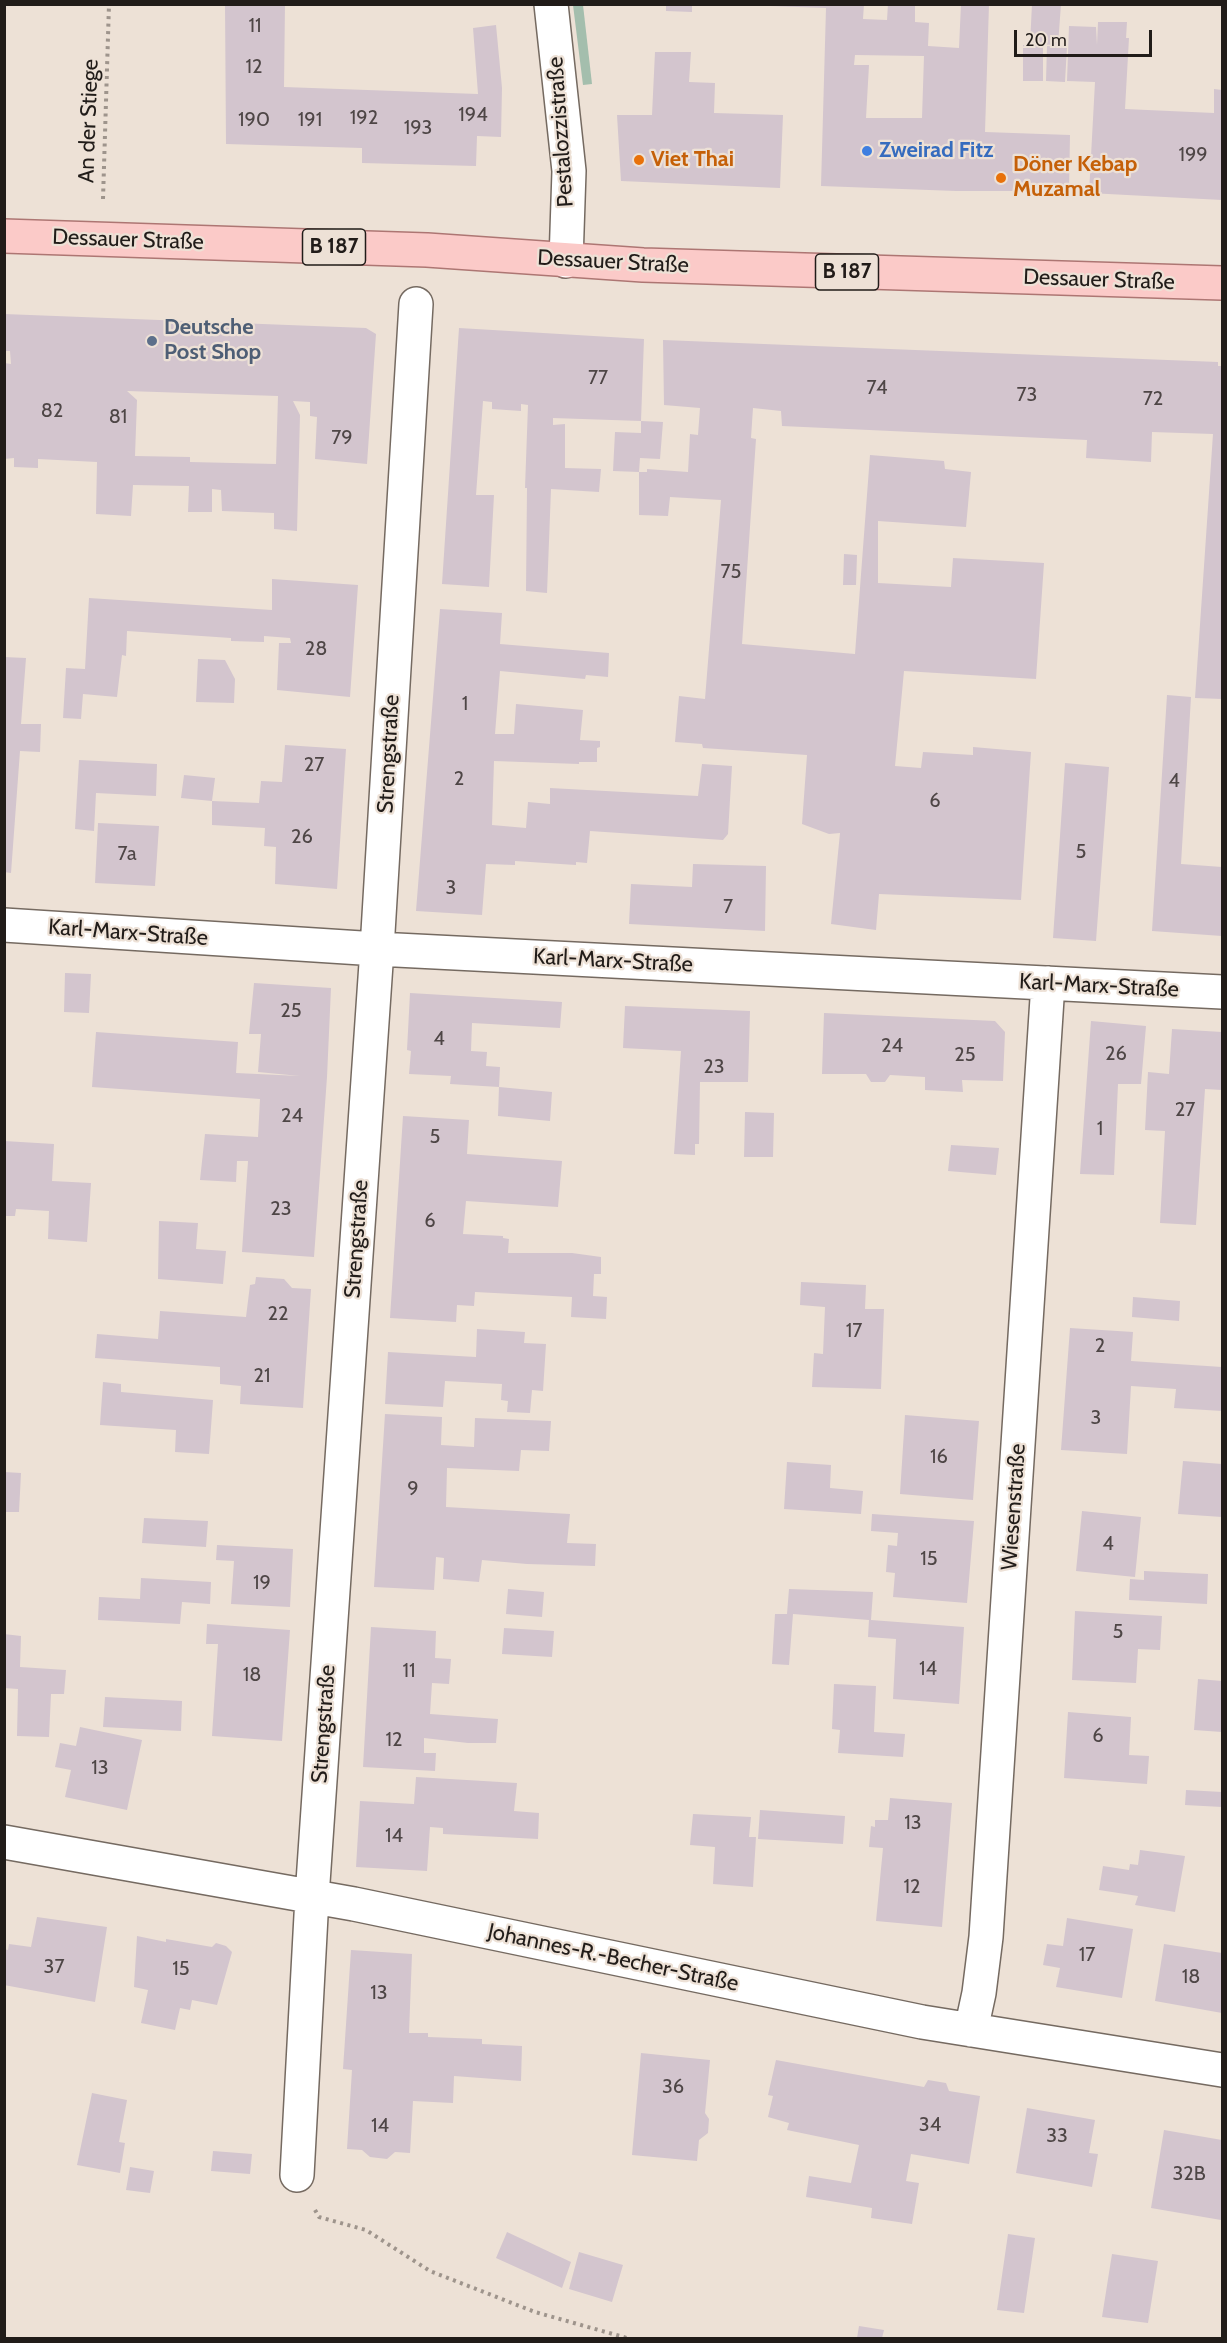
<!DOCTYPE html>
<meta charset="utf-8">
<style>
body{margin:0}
#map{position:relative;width:1227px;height:2343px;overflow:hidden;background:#ede1d6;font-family:Cabin,sans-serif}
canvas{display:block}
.frame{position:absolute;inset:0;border:6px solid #211c19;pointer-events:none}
.scale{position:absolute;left:1014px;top:30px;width:138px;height:27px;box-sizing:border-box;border:3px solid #211c19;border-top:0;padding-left:8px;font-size:18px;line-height:21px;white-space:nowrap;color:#211c19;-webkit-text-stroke:4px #ede1d6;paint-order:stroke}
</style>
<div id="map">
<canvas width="1227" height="2343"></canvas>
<div class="frame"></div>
<div class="scale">20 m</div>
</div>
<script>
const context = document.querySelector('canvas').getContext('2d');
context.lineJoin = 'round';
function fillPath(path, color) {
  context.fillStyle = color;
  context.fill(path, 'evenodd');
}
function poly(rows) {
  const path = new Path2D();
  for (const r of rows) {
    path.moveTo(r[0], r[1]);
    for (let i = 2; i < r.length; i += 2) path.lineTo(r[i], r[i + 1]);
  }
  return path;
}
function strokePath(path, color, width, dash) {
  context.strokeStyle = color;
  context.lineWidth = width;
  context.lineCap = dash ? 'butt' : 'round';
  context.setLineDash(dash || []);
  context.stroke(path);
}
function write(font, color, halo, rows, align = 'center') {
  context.font = font + ' Cabin,sans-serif';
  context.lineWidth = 4.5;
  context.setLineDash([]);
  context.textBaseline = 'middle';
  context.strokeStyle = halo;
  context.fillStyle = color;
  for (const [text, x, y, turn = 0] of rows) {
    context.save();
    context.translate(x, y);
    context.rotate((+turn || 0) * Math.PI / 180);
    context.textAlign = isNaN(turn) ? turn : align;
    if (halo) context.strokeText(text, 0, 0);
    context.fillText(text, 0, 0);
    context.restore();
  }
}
fillPath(poly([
 [573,5,583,5,592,84,583,85]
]), '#a4bead');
fillPath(poly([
 [225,4,285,4,284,87,478,94,473,28,496,25,502,88,501,137,477,136,476,166,362,163,362,148,226,144],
 [666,4,692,4,692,12,666,11],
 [770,4,864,4,863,19,887,20,888,4,915,4,915,22,929,23,928,46,959,48,961,4,989,4,985,132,1070,135,1069,191,956,191,821,186,826,8,770,6],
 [855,55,924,56,922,118,866,118,869,65,854,65],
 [1032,4,1061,4,1058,45,1030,44],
 [1098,22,1127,22,1126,38,1129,38,1125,109,1214,113,1214,89,1222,90,1222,200,1089,193,1095,82,1067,81,1069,26,1096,27,1097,45],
 [1023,45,1043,45,1043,81,1023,81],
 [1047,46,1067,47,1065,82,1046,81],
 [655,52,691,52,689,82,715,83,714,113,783,115,780,188,621,181,617,115,652,115],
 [4,314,366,328,376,334,367,464,315,459,317,417,310,416,310,402,293,401,300,415,297,531,274,529,274,513,222,511,221,490,212,489,212,512,188,512,189,486,133,485,131,516,96,514,97,462,38,459,38,468,14,467,14,458,4,459,4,363,11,364,10,351,4,351],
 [127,391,278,396,276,464,190,462,190,457,135,456,137,400],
 [459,328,644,339,641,421,663,422,660,459,640,458,639,472,613,471,615,432,641,433,641,421,553,418,553,425,565,424,565,468,601,469,599,492,551,489,547,593,526,591,527,488,525,488,528,405,521,404,521,411,492,409,492,402,483,401,476,495,494,495,489,587,442,584],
 [663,340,1218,362,1218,366,1222,366,1222,699,1195,698,1213,434,1152,432,1151,462,1086,458,1087,440,782,426,781,411,753,408,751,438,756,439,742,644,855,654,870,455,944,461,945,469,971,472,966,527,878,521,878,583,951,587,953,558,1044,563,1036,679,904,671,895,766,921,768,923,752,973,755,973,747,1031,752,1021,900,879,894,876,930,831,924,840,833,829,834,802,824,807,755,703,748,702,744,675,742,679,696,705,699,721,500,670,497,668,516,639,515,639,472,647,472,647,469,688,472,690,434,698,435,700,408,664,405],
 [844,554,857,555,856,585,843,585],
 [272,579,358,585,350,697,277,690,279,643,291,643,290,638,264,636,264,642,231,641,231,638,127,631,126,656,122,655,117,697,83,694,81,719,63,718,66,668,85,669,89,598,272,610],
 [440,609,502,613,500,644,609,653,608,677,586,675,585,679,500,671,495,734,514,734,516,704,583,710,580,740,600,741,600,747,597,748,597,762,579,762,579,764,494,761,492,825,526,828,528,802,550,804,550,788,698,796,702,764,732,766,728,834,723,840,590,831,587,863,576,862,576,865,515,861,515,865,486,864,482,915,416,911],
 [4,657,26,658,21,724,41,724,40,752,20,751,11,873,4,872],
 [198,659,225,660,235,679,234,703,196,702],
 [1167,695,1191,697,1181,864,1222,867,1222,936,1152,931],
 [285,745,346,749,337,889,275,884,276,847,264,846,265,828,212,825,212,801,181,798,184,775,215,778,212,801,259,803,261,781,282,782],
 [79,760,157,764,156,796,96,793,94,831,75,829],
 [1065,763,1109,767,1096,941,1053,938],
 [98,823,159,826,155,886,95,883],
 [693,864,766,866,765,931,629,924,631,884,692,887],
 [65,973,91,974,89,1013,64,1012],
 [254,983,331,988,327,1077,314,1257,242,1252,248,1161,237,1161,236,1182,200,1180,205,1134,258,1137,260,1099,92,1087,96,1032,238,1042,236,1073,300,1076,258,1072,261,1034,249,1034],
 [410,993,562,1002,560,1028,472,1023,471,1051,487,1052,486,1066,500,1067,499,1087,450,1084,451,1076,409,1074,411,1051,407,1050],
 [625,1006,750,1011,748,1082,700,1082,699,1144,695,1144,695,1155,674,1154,681,1051,623,1048],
 [824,1013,995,1021,1005,1032,1003,1081,962,1080,963,1092,925,1090,925,1077,890,1075,885,1082,871,1082,866,1074,822,1074],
 [1091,1021,1146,1026,1141,1084,1118,1084,1114,1175,1080,1174],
 [1172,1029,1222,1032,1222,1090,1205,1089,1196,1225,1160,1223,1165,1131,1145,1130,1148,1072,1169,1074],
 [499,1087,552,1092,550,1121,498,1116],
 [745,1112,774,1113,773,1157,744,1157],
 [403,1116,469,1120,467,1154,562,1161,558,1207,466,1201,463,1234,503,1236,503,1238,509,1239,508,1253,572,1253,601,1257,601,1274,594,1274,593,1296,607,1297,606,1319,571,1317,572,1297,475,1292,474,1306,457,1305,456,1322,390,1318],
 [4,1141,54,1144,52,1181,91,1183,87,1242,48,1239,49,1211,16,1209,15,1216,4,1216],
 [951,1145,999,1148,996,1175,948,1171],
 [159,1221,198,1223,196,1249,226,1251,223,1284,158,1279],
 [256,1277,284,1279,292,1288,311,1289,303,1408,240,1404,241,1386,220,1384,220,1367,95,1358,97,1334,158,1339,160,1311,246,1317,250,1285,255,1284],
 [801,1282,866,1285,865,1309,884,1309,881,1389,812,1387,814,1353,823,1354,825,1307,800,1305],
 [1133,1297,1180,1301,1179,1321,1132,1317],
 [1070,1328,1133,1332,1131,1361,1222,1367,1222,1411,1174,1408,1176,1389,1131,1386,1127,1454,1061,1450],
 [477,1329,525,1332,524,1343,546,1344,543,1391,532,1390,530,1413,507,1412,508,1401,501,1400,502,1384,445,1381,443,1407,385,1404,388,1352,476,1357],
 [103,1382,121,1384,121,1392,213,1400,209,1454,175,1452,176,1430,100,1425],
 [385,1414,442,1417,441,1445,474,1447,475,1418,551,1421,549,1451,521,1450,519,1471,447,1468,446,1507,570,1514,567,1543,596,1544,595,1566,527,1564,482,1560,479,1582,443,1579,444,1558,436,1557,434,1590,374,1587],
 [905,1415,979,1421,973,1500,900,1494],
 [1183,1461,1222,1464,1222,1517,1178,1514],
 [787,1462,831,1465,830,1488,863,1491,861,1514,784,1509],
 [4,1472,21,1473,19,1512,4,1512],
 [1082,1511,1141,1517,1135,1577,1076,1571],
 [872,1514,974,1521,967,1603,893,1597,895,1573,886,1572,888,1545,897,1546,898,1533,871,1531],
 [144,1518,208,1521,206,1547,142,1543],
 [217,1545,293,1549,290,1607,231,1604,234,1561,216,1560],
 [1144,1571,1208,1574,1207,1604,1129,1600,1130,1579,1144,1580],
 [141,1578,211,1582,210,1604,182,1602,180,1624,98,1620,99,1597,140,1599],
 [508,1589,544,1592,542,1617,506,1614],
 [789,1589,873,1592,871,1620,964,1627,959,1704,893,1699,896,1639,868,1637,869,1620,793,1614,789,1665,772,1664,775,1614,787,1614],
 [1075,1611,1162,1616,1160,1650,1138,1649,1136,1683,1072,1680],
 [207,1624,290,1630,282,1741,212,1736,218,1644,206,1644],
 [371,1627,436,1631,435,1658,451,1659,449,1684,432,1683,430,1714,498,1719,496,1743,468,1743,424,1738,424,1753,436,1753,435,1771,363,1767],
 [504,1628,554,1631,552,1657,502,1654],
 [4,1634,21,1636,20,1667,66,1670,64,1694,51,1694,49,1737,17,1736,18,1689,4,1688],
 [1198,1679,1222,1681,1222,1732,1194,1730],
 [834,1684,876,1686,874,1732,905,1734,903,1757,838,1753,840,1730,832,1729],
 [105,1697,182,1701,181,1731,103,1727],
 [1068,1712,1131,1717,1129,1755,1149,1756,1147,1784,1064,1778],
 [80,1727,142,1740,127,1810,65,1797,71,1770,55,1767,60,1743,76,1746],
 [416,1777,517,1783,514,1811,539,1813,538,1839,443,1834,443,1828,430,1827,427,1871,356,1867,360,1801,414,1804],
 [1186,1790,1222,1792,1222,1807,1185,1805],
 [890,1798,952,1803,942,1927,876,1921,883,1848,869,1847,871,1826,875,1827,875,1820,888,1820],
 [760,1810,845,1816,843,1844,758,1839],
 [693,1814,751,1817,749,1837,756,1837,753,1887,713,1884,715,1847,690,1845],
 [1140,1850,1185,1856,1175,1912,1135,1905,1138,1896,1099,1890,1103,1866,1129,1870,1130,1864,1138,1865],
 [37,1917,107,1927,95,2002,4,1985,4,1949,8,1950,9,1944,31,1947],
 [1067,1918,1133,1929,1122,1998,1056,1987,1060,1968,1043,1965,1047,1944,1063,1946],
 [137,1936,166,1942,166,1939,212,1947,216,1943,226,1946,232,1952,217,2005,192,2000,190,2010,180,2008,175,2030,141,2023,148,1990,134,1987],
 [1164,1944,1222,1953,1222,2013,1155,2001],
 [351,1950,412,1954,409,2033,428,2033,428,2037,482,2039,482,2044,522,2046,521,2081,454,2076,453,2103,413,2101,410,2153,395,2152,387,2159,370,2157,362,2150,347,2149,352,2070,343,2069],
 [641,2053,710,2060,705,2113,709,2119,708,2133,699,2140,697,2161,632,2155],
 [776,2060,924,2087,928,2080,946,2083,949,2091,980,2096,969,2164,911,2154,906,2181,919,2183,912,2224,871,2218,872,2208,806,2197,809,2176,851,2183,859,2145,787,2130,789,2123,768,2117,773,2096,768,2095],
 [92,2093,127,2100,119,2142,125,2143,120,2173,77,2165],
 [1027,2108,1095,2120,1089,2153,1098,2154,1092,2187,1016,2173],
 [1164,2130,1222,2140,1221,2220,1151,2208],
 [213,2151,252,2154,250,2174,211,2171],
 [130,2167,154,2171,150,2193,126,2190],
 [507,2232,571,2262,562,2288,496,2258],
 [1008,2234,1035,2238,1024,2313,997,2310],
 [579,2252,623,2265,612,2302,569,2289],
 [1112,2254,1158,2261,1148,2323,1102,2317],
 [859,2326,884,2330,882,2338,857,2338]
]), '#d3c5ce');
const street = poly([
 [551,4,569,171,566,261],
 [4,925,377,949,1222,992],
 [4,1842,354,1904,922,2022,1222,2070],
 [971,2030,979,1993,986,1937,1048,983],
 [297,2175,312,1897,377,949,416,304]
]);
const primary = poly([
 [4,236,427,250,643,265,1222,283]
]);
strokePath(street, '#756a61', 36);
strokePath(primary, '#ad7673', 36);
strokePath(poly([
 [103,199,109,4],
 [315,2210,319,2217,366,2230,430,2271,535,2312,627,2338]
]), '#9e948c', 4, [3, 4.5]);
strokePath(street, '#fff', 33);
strokePath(primary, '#fbcac8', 33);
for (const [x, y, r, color] of [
 [867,151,6,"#3f7fe0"],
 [639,160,6,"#e8710a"],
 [1001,178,6,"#e8710a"],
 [152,341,6,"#5c6f8a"]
]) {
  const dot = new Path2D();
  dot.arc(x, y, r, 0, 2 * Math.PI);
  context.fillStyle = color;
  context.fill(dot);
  strokePath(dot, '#ede1d6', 2);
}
write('20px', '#4e4646', null, [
 ["11",255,26],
 ["12",254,67],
 ["194",473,115],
 ["192",364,118],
 ["190",254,120],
 ["191",310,120],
 ["193",418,128],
 ["199",1193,155],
 ["77",598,378],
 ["74",877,388],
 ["73",1027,395],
 ["72",1153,399],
 ["82",52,411],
 ["81",118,417],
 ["79",342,438],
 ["75",731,572],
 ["28",316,649],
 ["1",465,704],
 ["27",314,765],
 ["2",459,779],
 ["4",1174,781],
 ["6",935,801],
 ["26",302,837],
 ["5",1081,852],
 ["7a",127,854],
 ["3",451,888],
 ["7",728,907],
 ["25",291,1011],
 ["4",439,1039],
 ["24",892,1046],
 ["26",1116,1054],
 ["25",965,1055],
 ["23",714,1067],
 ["27",1185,1110],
 ["24",292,1116],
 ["1",1100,1129],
 ["5",435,1137],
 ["23",281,1209],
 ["6",430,1221],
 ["22",278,1314],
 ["17",854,1331],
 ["2",1100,1346],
 ["21",262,1376],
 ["3",1096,1418],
 ["16",939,1457],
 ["9",413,1489],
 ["4",1108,1544],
 ["15",929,1559],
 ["19",262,1583],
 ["5",1118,1632],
 ["14",928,1669],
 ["11",409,1671],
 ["18",252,1675],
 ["6",1098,1736],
 ["12",394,1740],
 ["13",100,1768],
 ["13",913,1823],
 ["14",394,1836],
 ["12",912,1887],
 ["17",1087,1955],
 ["37",54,1967],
 ["15",181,1969],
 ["18",1191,1977],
 ["13",379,1993],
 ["36",673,2087],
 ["34",930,2125],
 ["14",380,2126],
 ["33",1057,2136],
 ["32B",1189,2174]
]);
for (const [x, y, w] of [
 [334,247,63],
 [847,272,63]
]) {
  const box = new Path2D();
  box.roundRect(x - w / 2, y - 18, w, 36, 4.5);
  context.fillStyle = '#ede1d6';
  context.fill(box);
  strokePath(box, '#211c19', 1.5);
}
write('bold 21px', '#211c19', null, [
 ["B 187",334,247],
 ["B 187",847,272]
]);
write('22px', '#211c19', '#ede1d6', [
 ["An der Stiege",89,121,-88],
 ["Pestalozzistraße",561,132,-94],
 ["Dessauer Straße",128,240,2],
 ["Dessauer Straße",613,262,3],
 ["Dessauer Straße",1099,280,2],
 ["Strengstraße",389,754,-87],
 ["Karl-Marx-Straße",128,933,4],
 ["Karl-Marx-Straße",613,961,3],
 ["Karl-Marx-Straße",1099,986,3],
 ["Strengstraße",357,1239,-86],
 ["Wiesenstraße",1014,1507,-86],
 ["Strengstraße",324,1724,-86],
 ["Johannes-R.-Becher-Straße",613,1958,12]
]);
write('bold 22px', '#366cbe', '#ede1d6', [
 ["Zweirad Fitz",879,151]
], 'left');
write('bold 22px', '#c56008', '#ede1d6', [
 ["Viet Thai",651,160],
 ["Döner Kebap",1013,165],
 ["Muzamal",1013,190]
], 'left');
write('bold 22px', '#4e5e75', '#ede1d6', [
 ["Deutsche",164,328],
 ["Post Shop",164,353]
], 'left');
</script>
